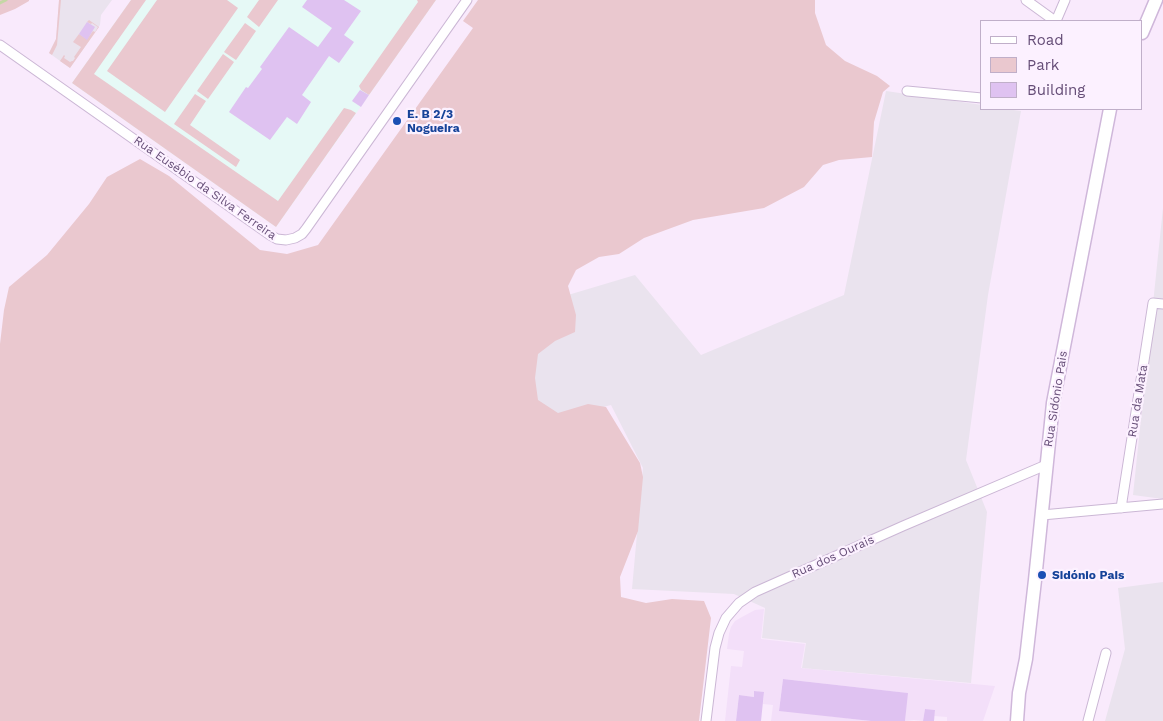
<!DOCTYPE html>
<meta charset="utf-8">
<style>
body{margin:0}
#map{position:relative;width:1163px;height:721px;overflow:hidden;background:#f9eafc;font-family:"Work Sans",sans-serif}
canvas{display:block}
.legend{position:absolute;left:980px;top:20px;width:162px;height:90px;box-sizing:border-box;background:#fcf1ff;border:1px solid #c0afc9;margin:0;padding:6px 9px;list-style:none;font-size:15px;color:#654d77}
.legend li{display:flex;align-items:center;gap:10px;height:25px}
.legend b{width:25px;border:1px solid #c0afc9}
</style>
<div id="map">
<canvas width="1163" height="721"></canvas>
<ul class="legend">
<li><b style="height:6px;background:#fff"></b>Road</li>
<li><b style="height:14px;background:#eac8cf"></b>Park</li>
<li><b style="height:14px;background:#dfc2f1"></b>Building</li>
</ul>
</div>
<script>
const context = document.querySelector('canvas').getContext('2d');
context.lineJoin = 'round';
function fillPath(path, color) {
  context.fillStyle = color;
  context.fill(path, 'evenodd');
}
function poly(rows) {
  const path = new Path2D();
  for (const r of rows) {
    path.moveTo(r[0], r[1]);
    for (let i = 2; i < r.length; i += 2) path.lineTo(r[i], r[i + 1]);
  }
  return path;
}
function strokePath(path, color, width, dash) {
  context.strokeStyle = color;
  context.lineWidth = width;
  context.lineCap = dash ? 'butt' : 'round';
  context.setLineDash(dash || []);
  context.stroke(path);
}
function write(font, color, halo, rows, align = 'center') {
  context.font = font + ' "Work Sans",sans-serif';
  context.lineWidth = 4.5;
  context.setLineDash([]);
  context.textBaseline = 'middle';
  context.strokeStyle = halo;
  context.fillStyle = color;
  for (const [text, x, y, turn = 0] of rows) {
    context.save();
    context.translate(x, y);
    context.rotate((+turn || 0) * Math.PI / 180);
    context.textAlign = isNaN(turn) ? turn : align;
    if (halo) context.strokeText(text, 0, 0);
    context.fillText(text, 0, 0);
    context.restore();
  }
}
fillPath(poly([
 [764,609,761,639,805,644,801,668,995,686,983,721,947,721,947,717,934,716,935,710,925,709,923,721,914,720,905,721,907,693,783,679,779,710,871,721,771,721,773,705,763,704,764,693,755,691,754,697,739,695,736,721,725,721,731,666,742,667,744,651,727,649,729,634,731,627,735,621,742,617,755,610]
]), '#f3dff9');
fillPath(poly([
 [59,0,112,0,101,15,100,25,70,68,49,53,56,39],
 [886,91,982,105,982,109,1006,109,1021,111,988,295,966,460,987,512,971,683,802,668,806,643,762,638,765,608,734,594,632,589,643,468,611,405,534,425,501,315,635,275,701,355,844,295],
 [1163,208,1163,499,1133,495],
 [1163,582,1163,721,1105,721,1125,649,1118,588]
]), '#eae3ee');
fillPath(poly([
 [131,0,436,0,276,227,72,83]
]), '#e6f9f6');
fillPath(poly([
 [0,0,29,0,29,1,15,9,0,15],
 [59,0,61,0,57,45,52,55,49,53,56,39],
 [131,0,146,0,94,74,278,201,344,108,351,110,356,113,276,227,72,83],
 [157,0,227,0,238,8,165,112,107,71],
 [259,0,278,0,259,27,247,17],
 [417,0,436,0,369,95,361,90,359,86,418,2],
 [478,0,815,0,815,13,826,45,845,61,877,76,890,86,883,92,874,122,872,157,839,160,823,165,804,187,764,208,693,220,644,238,619,254,599,257,576,270,568,286,576,315,575,332,555,341,538,354,535,378,538,400,558,413,588,404,606,407,640,463,643,477,638,531,620,577,621,597,646,603,672,599,704,601,711,618,699,721,0,721,0,344,4,310,9,287,47,255,89,204,107,177,140,159,169,176,260,250,287,254,318,245,473,28,463,21],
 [89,20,99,27,70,68,60,61,64,55,65,56,64,58,70,62,72,61,73,61,75,58,74,57,81,47,73,42,79,34,87,39,93,31,95,32,98,27,92,23,91,24,87,22],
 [245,23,256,31,236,60,224,52],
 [223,54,234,62,208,99,197,91],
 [195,94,206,101,190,125,240,160,236,167,174,124]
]), '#eac8cf');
strokePath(poly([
 [0,3,6,0]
]), '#c5d7a5', 3);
fillPath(poly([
 [307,0,344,0,361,11,344,35,354,42,339,63,329,56,302,95,311,102,297,124,287,117,270,140,229,112,246,87,248,88,262,69,260,67,289,27,318,47,332,28,302,7],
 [87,22,95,27,87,40,79,34],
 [360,90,369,95,361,107,352,101],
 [783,679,908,693,905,721,871,721,779,711],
 [754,691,764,692,761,721,736,721,739,695,754,697],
 [925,709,935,710,934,721,923,721]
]), '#dfc2f1');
const street = poly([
 [1026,0,1055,21],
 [1056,21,1065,0],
 [0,45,270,235,277,239,286,240,295,238,302,234,306,229,467,0],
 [907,91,982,98],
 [1121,508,1153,303,1163,304],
 [1042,515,1163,504],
 [706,721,715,648,719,633,726,618,739,603,755,592,903,526,1046,465],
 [1088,721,1106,653]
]);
const secondary = poly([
 [1142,33,1156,0],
 [1017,721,1019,693,1026,659,1035,580,1053,403,1110,109]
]);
strokePath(street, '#cbb7d5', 11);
strokePath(secondary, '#cfb7da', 15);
strokePath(street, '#fff', 9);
strokePath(secondary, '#fff', 12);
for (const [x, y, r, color] of [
 [397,121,5,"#1a4fb4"],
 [1042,575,5,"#1a4fb4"]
]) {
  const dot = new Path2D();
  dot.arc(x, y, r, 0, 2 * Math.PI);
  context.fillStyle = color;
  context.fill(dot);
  strokePath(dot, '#fcf1ff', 2);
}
write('bold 12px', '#164399', '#fcf1ff', [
 ["E. B 2/3",407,114],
 ["Nogueira",407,128],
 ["Sidónio Pais",1052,575]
], 'left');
write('12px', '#654d77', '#fcf1ff', [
 ["Rua Eusébio da Silva Ferreira",205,188,35],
 ["Rua Sidónio Pais",1056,399,-81],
 ["Rua da Mata",1138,401,-81],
 ["Rua dos Ourais",833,557,-24]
]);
</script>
